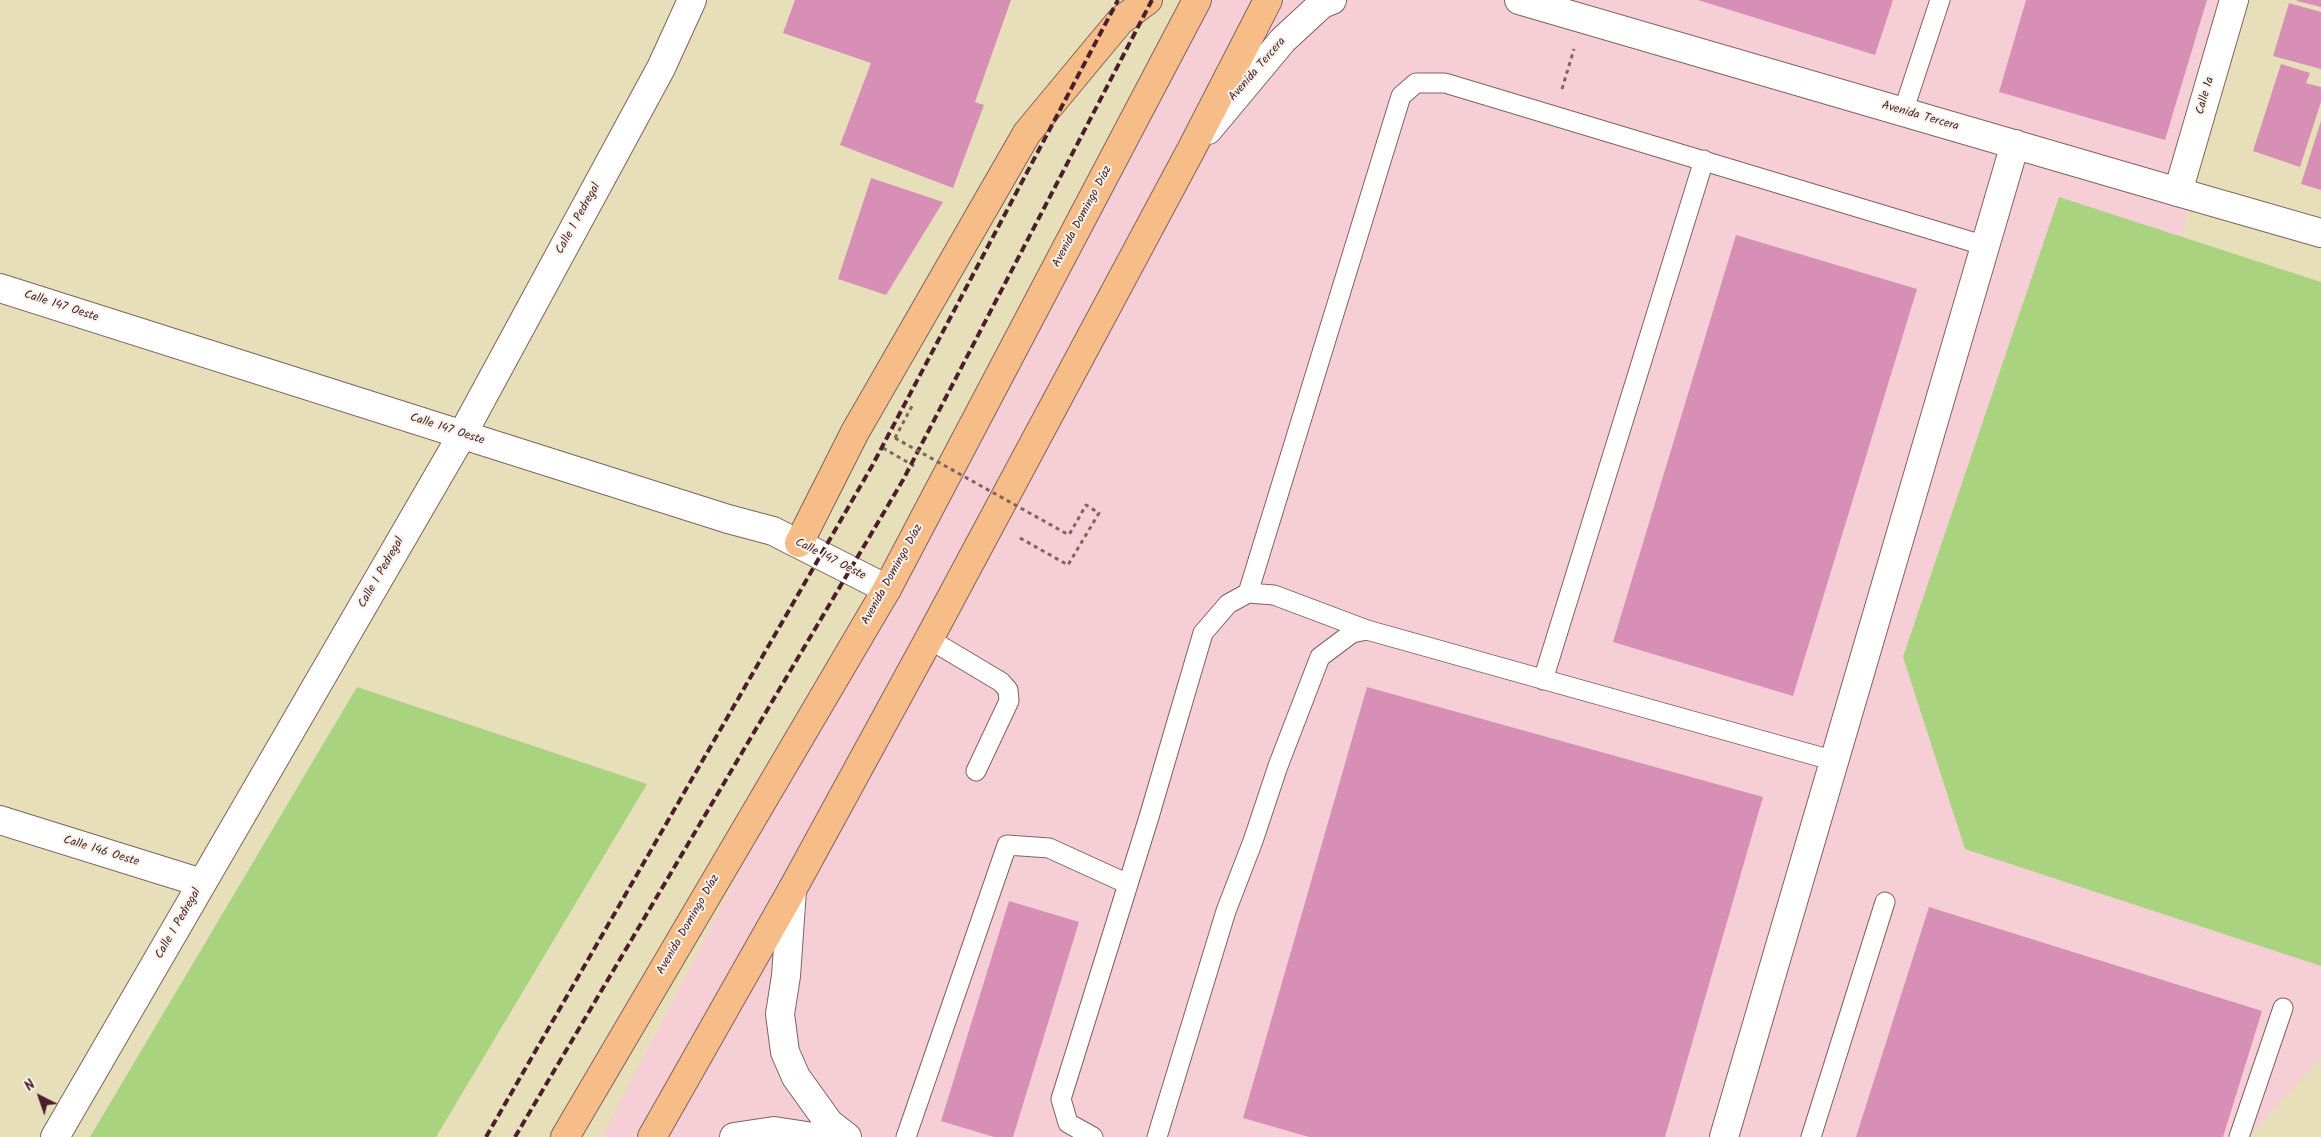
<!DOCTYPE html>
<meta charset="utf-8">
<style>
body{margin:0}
#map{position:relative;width:2321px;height:1137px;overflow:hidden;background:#e6dfba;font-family:Kalam,sans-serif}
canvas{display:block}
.north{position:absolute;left:15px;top:1072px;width:50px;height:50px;-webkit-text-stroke:4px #f7f3e8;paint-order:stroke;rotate:319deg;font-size:14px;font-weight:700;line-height:20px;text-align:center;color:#4a1f2b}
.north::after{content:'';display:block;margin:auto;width:18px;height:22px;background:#4a1f2b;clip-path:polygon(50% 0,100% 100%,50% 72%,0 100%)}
</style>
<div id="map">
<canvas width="2321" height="1137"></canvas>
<div class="north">N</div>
</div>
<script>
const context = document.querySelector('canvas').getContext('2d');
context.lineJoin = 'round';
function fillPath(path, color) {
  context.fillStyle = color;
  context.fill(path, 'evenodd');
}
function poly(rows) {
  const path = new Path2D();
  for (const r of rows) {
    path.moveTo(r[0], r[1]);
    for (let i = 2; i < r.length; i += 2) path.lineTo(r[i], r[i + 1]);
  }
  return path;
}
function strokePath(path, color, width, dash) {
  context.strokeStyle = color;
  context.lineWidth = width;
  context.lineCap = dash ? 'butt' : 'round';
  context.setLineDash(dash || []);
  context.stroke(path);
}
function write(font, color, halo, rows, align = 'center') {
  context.font = font + ' Kalam,sans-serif';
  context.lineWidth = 4;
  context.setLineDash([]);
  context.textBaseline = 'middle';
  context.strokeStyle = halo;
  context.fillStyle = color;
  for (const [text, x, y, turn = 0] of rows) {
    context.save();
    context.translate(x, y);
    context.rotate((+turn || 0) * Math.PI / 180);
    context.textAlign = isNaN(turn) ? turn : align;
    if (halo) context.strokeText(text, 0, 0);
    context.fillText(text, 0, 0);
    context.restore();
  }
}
fillPath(poly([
 [1190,0,2234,0,2181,241,2321,653,2321,1057,2248,1137,602,1137]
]), '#f6cfd6');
fillPath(poly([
 [2059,197,2321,282,2321,966,1965,849,1903,657],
 [357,687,647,784,436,1137,90,1137]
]), '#a9d37f');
fillPath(poly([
 [795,0,1011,0,975,102,984,105,953,188,840,145,871,63,783,33],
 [1698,0,1893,0,1875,55],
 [2026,0,2207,0,2165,140,1999,92],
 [2297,0,2321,0,2321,7,2297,1],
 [2289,3,2321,12,2321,69,2273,56],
 [2281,64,2310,73,2306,83,2321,87,2321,102,2300,167,2253,151],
 [2321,121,2321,190,2301,184],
 [871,178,943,202,886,295,838,279],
 [1736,235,1917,289,1793,696,1613,642],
 [1367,687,1763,797,1665,1137,1309,1137,1243,1118],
 [1009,901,1079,922,1013,1137,994,1137,941,1121],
 [1929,907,2262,1011,2223,1137,1856,1137]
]), '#d88fb6');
const service = poly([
 [1903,112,1940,0],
 [1248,593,1401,96,1416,83,1445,83,1986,246],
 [929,639,1001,682,1008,690,1009,701,976,771],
 [1543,680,1704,160],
 [906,1137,1007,845,1049,848,1128,884],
 [1093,1137,1068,1123,1061,1099,1149,817,1203,633,1228,604,1248,593,1274,595,1367,630,1835,761],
 [1157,1137,1226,911,1253,841,1278,766,1320,657,1352,633,1367,630],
 [1811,1137,1885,902],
 [2239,1137,2283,1008]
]);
const minor = poly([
 [2178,192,2321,233],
 [0,288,728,519,773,531,887,589],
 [0,820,202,883],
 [792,890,786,976,780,1014,785,1052,796,1077,829,1123,847,1137],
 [55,1137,462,435,661,68,692,0],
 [734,1137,774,1131,813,1137],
 [1724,1137,2015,144]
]);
const tertiary = poly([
 [1519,0,2178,192,2234,0],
 [1208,130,1283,40,1322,4,1332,0]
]);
const primary = poly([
 [799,543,855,432,1027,133,1120,21,1148,0],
 [565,1137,887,589,1197,0],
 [652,1137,792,890,929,639,1192,148,1268,0]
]);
strokePath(service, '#81625d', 21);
strokePath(minor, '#81625d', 30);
strokePath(tertiary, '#81625d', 30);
strokePath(primary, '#81625d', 30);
strokePath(poly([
 [1562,89,1574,49],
 [895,438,912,406,909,405],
 [883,448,914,466],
 [1020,538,1068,565,1099,513,1086,505,1069,535]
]), '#81625d', 3, [4, 4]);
strokePath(service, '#fff', 19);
strokePath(minor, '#fff', 28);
strokePath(tertiary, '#fff', 28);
strokePath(primary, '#f7bd88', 28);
strokePath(poly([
 [486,1137,872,466,1118,0],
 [515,1137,903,480,1152,0]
]), '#4a1f2b', 4, [8, 4]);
strokePath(poly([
 [895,438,1069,535]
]), '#81625d', 3, [4, 4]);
write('12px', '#4a1f2b', '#f7f3e8', [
 ["Avenida Tercera",1258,70,-49],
 ["Calle 1a",2206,96,-74],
 ["Avenida Tercera",1920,117,16],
 ["Avenida Domingo Díaz",1083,217,-62],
 ["Calle 1 Pedregal",579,219,-61],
 ["Calle 147 Oeste",61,307,18],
 ["Calle 147 Oeste",447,430,18],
 ["Calle 147 Oeste",830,560,27],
 ["Calle 1 Pedregal",382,573,-60],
 ["Avenida Domingo Díaz",893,575,-61],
 ["Calle 146 Oeste",101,852,17],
 ["Calle 1 Pedregal",179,924,-60],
 ["Avenida Domingo Díaz",689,925,-60]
]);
</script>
